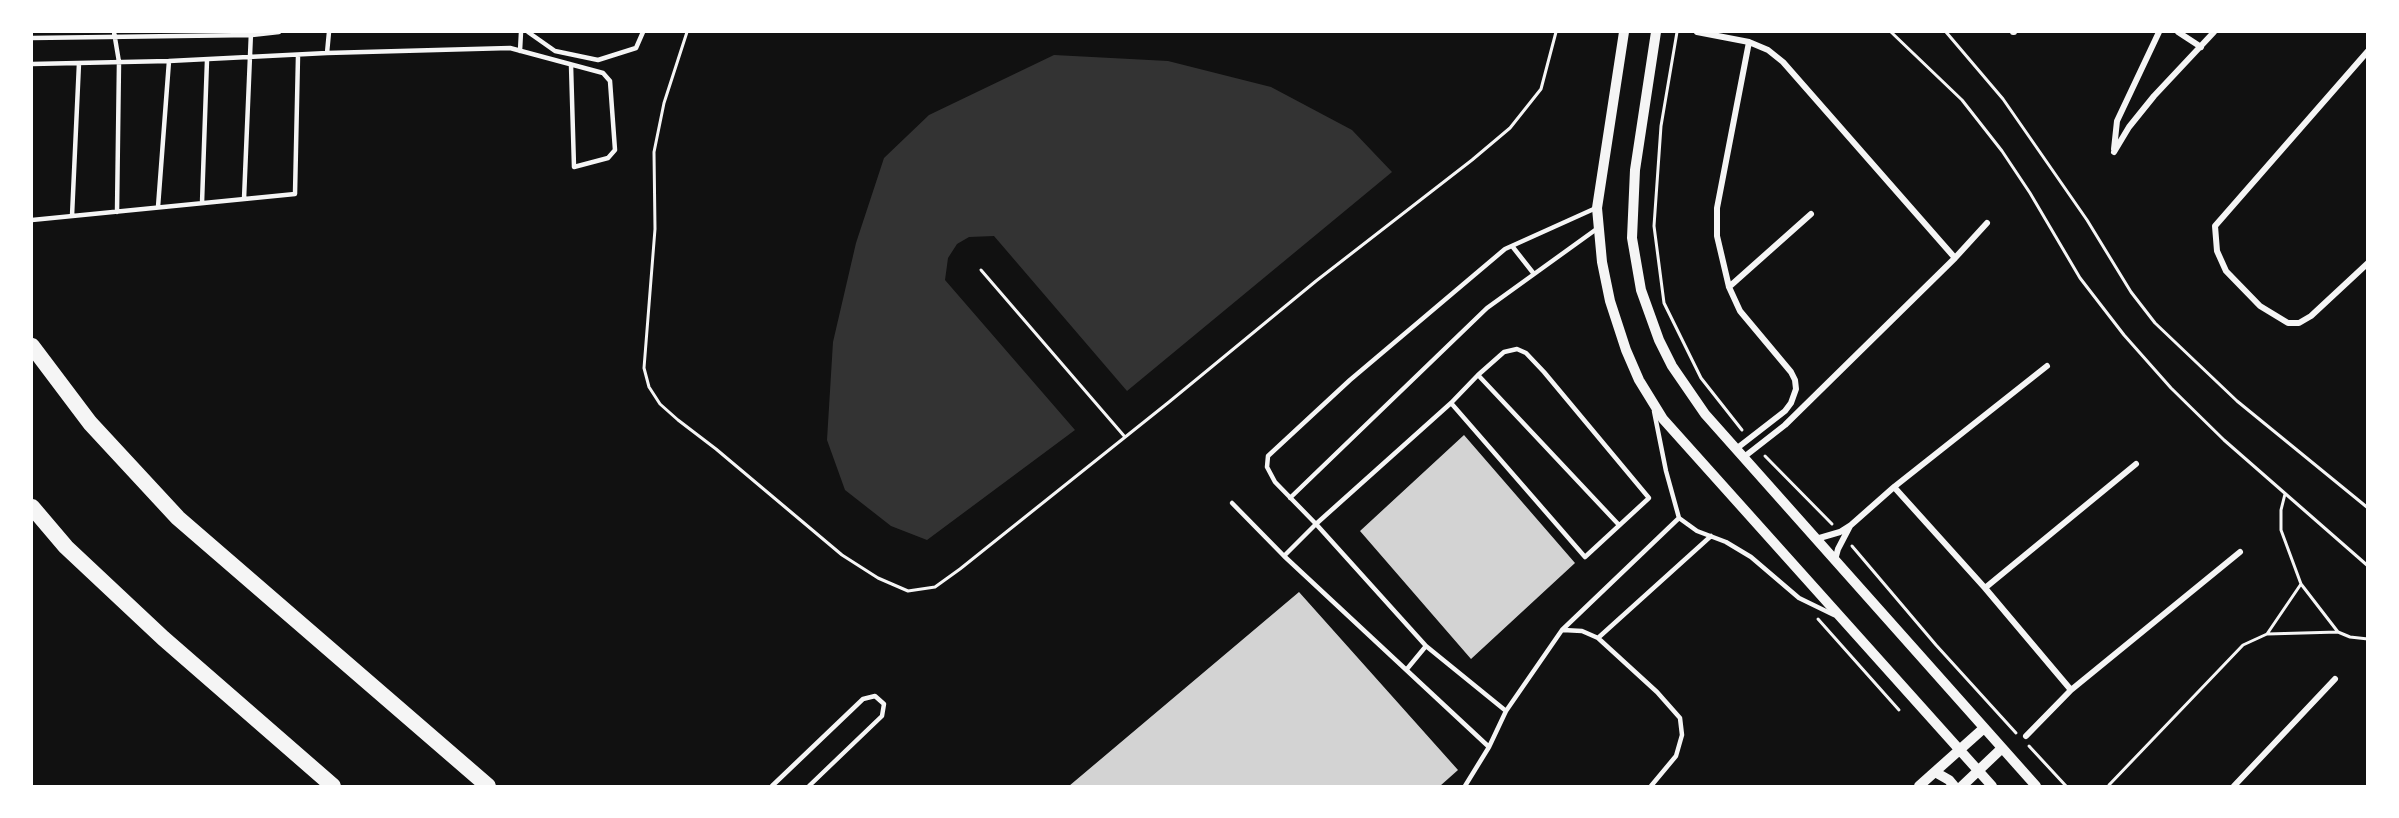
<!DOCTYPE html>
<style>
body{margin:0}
#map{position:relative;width:2399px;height:818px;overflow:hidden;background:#111;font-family:Montserrat,sans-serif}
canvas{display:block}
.frame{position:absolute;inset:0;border:33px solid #fff;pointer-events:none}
</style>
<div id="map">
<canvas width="2399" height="818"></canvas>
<div class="frame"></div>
</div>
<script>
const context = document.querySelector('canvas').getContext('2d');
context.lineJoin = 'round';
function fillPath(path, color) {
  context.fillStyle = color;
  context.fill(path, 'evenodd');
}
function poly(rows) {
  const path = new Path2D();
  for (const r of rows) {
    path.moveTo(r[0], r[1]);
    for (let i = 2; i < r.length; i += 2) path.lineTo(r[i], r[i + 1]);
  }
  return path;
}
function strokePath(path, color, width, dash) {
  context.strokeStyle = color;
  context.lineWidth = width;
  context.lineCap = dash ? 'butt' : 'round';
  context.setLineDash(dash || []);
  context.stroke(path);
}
fillPath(poly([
 [1054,55,1168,61,1271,87,1352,130,1392,172,1127,391,994,236,969,237,957,244,948,258,945,280,1075,430,927,540,891,526,845,490,827,440,833,342,856,243,884,158,929,115]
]), '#333');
fillPath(poly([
 [1464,435,1575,563,1471,659,1360,531],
 [1299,592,1458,770,1440,786,1069,786]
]), '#d3d3d3');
strokePath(poly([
 [687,32,664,103,654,152,655,229,644,368,649,387,660,404,678,420,716,449,842,555,878,578,908,591,935,587,960,569,1169,402,1316,281,1472,160,1510,128,1541,89,1556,32],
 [1677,32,1661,126,1654,226,1664,303,1701,378,1742,430],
 [1891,32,1962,100,2002,151,2030,193,2080,278,2124,335,2171,388,2224,440,2368,566],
 [1946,32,2003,99,2087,220,2131,292,2155,323,2237,401,2368,508],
 [981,270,1125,437],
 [1765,456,1832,524],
 [2285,494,2281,510,2281,530,2301,584,2338,632,2350,637,2368,639],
 [1852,546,1936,645,2016,733],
 [1818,619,1899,710],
 [2267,634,2301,584],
 [2029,746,2066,786],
 [2109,785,2243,645,2267,634,2338,632]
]), '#f5f5f5', 3);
strokePath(poly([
 [114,32,119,62,117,212],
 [528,32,555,51,598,60,636,48,643,32],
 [32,38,252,35,279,32],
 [520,51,521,32],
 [327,53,329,32],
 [32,64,169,61,327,53,510,48,603,73,610,81,615,150,608,158,574,167,571,65],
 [244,199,251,32],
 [202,203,207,60],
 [158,207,169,61],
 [72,216,79,63],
 [32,220,295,194,298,56],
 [1512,246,1534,274],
 [1478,375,1619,525],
 [1451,403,1585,557,1649,498,1544,372,1526,353,1517,349,1504,352,1478,375,1451,403,1316,524,1426,646,1506,711],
 [1654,411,1666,471,1679,518,1697,531,1726,542,1751,557,1799,598,1834,615],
 [1290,498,1487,308,1598,228],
 [1232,503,1284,556],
 [1563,630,1582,631,1598,638],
 [1407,669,1426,646],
 [1489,747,1284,556,1316,524,1275,482,1267,467,1268,456,1350,380,1505,249,1596,208],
 [772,786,863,699,875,696,884,704,882,716,809,786],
 [1465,786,1489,747,1506,711,1562,630,1679,518],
 [1651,786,1676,756,1682,735,1680,718,1657,692,1598,638,1711,536]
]), '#f5f5f5', 4.5);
strokePath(poly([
 [1697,32,1749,42,1768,50,1783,62,1955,258],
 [2013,32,2014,32],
 [2178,32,2201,47],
 [2368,51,2215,226,2217,251,2226,271,2260,306,2288,323,2299,323,2311,316,2368,263],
 [2114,149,2117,121,2159,32],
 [2114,152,2129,127,2154,96,2214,32],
 [1729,287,1811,214],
 [1736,449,1785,411,1791,403,1796,389,1795,380,1791,372,1740,311,1729,287,1717,236,1717,208,1749,42],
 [1744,457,1785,425,1955,258,1987,223],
 [1894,487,1985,588,2071,690],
 [1816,539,1840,532,1851,525,1894,487,2047,366],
 [1835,560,1838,549,1850,526],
 [1985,588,2136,464],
 [2026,736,2071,690,2240,552],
 [2234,786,2335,679]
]), '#f5f5f5', 6);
strokePath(poly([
 [1624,32,1597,208,1602,262,1610,301,1626,350,1639,380,1663,419,1992,786],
 [1656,32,1635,170,1632,238,1641,290,1659,340,1672,366,1705,414,2036,786],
 [1935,772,1949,780,1954,786],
 [1919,786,1984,728],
 [1962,786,2002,748]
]), '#f5f5f5', 10);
strokePath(poly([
 [32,346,90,423,178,518,488,786],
 [32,507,66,547,163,638,333,786]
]), '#f5f5f5', 16);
</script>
